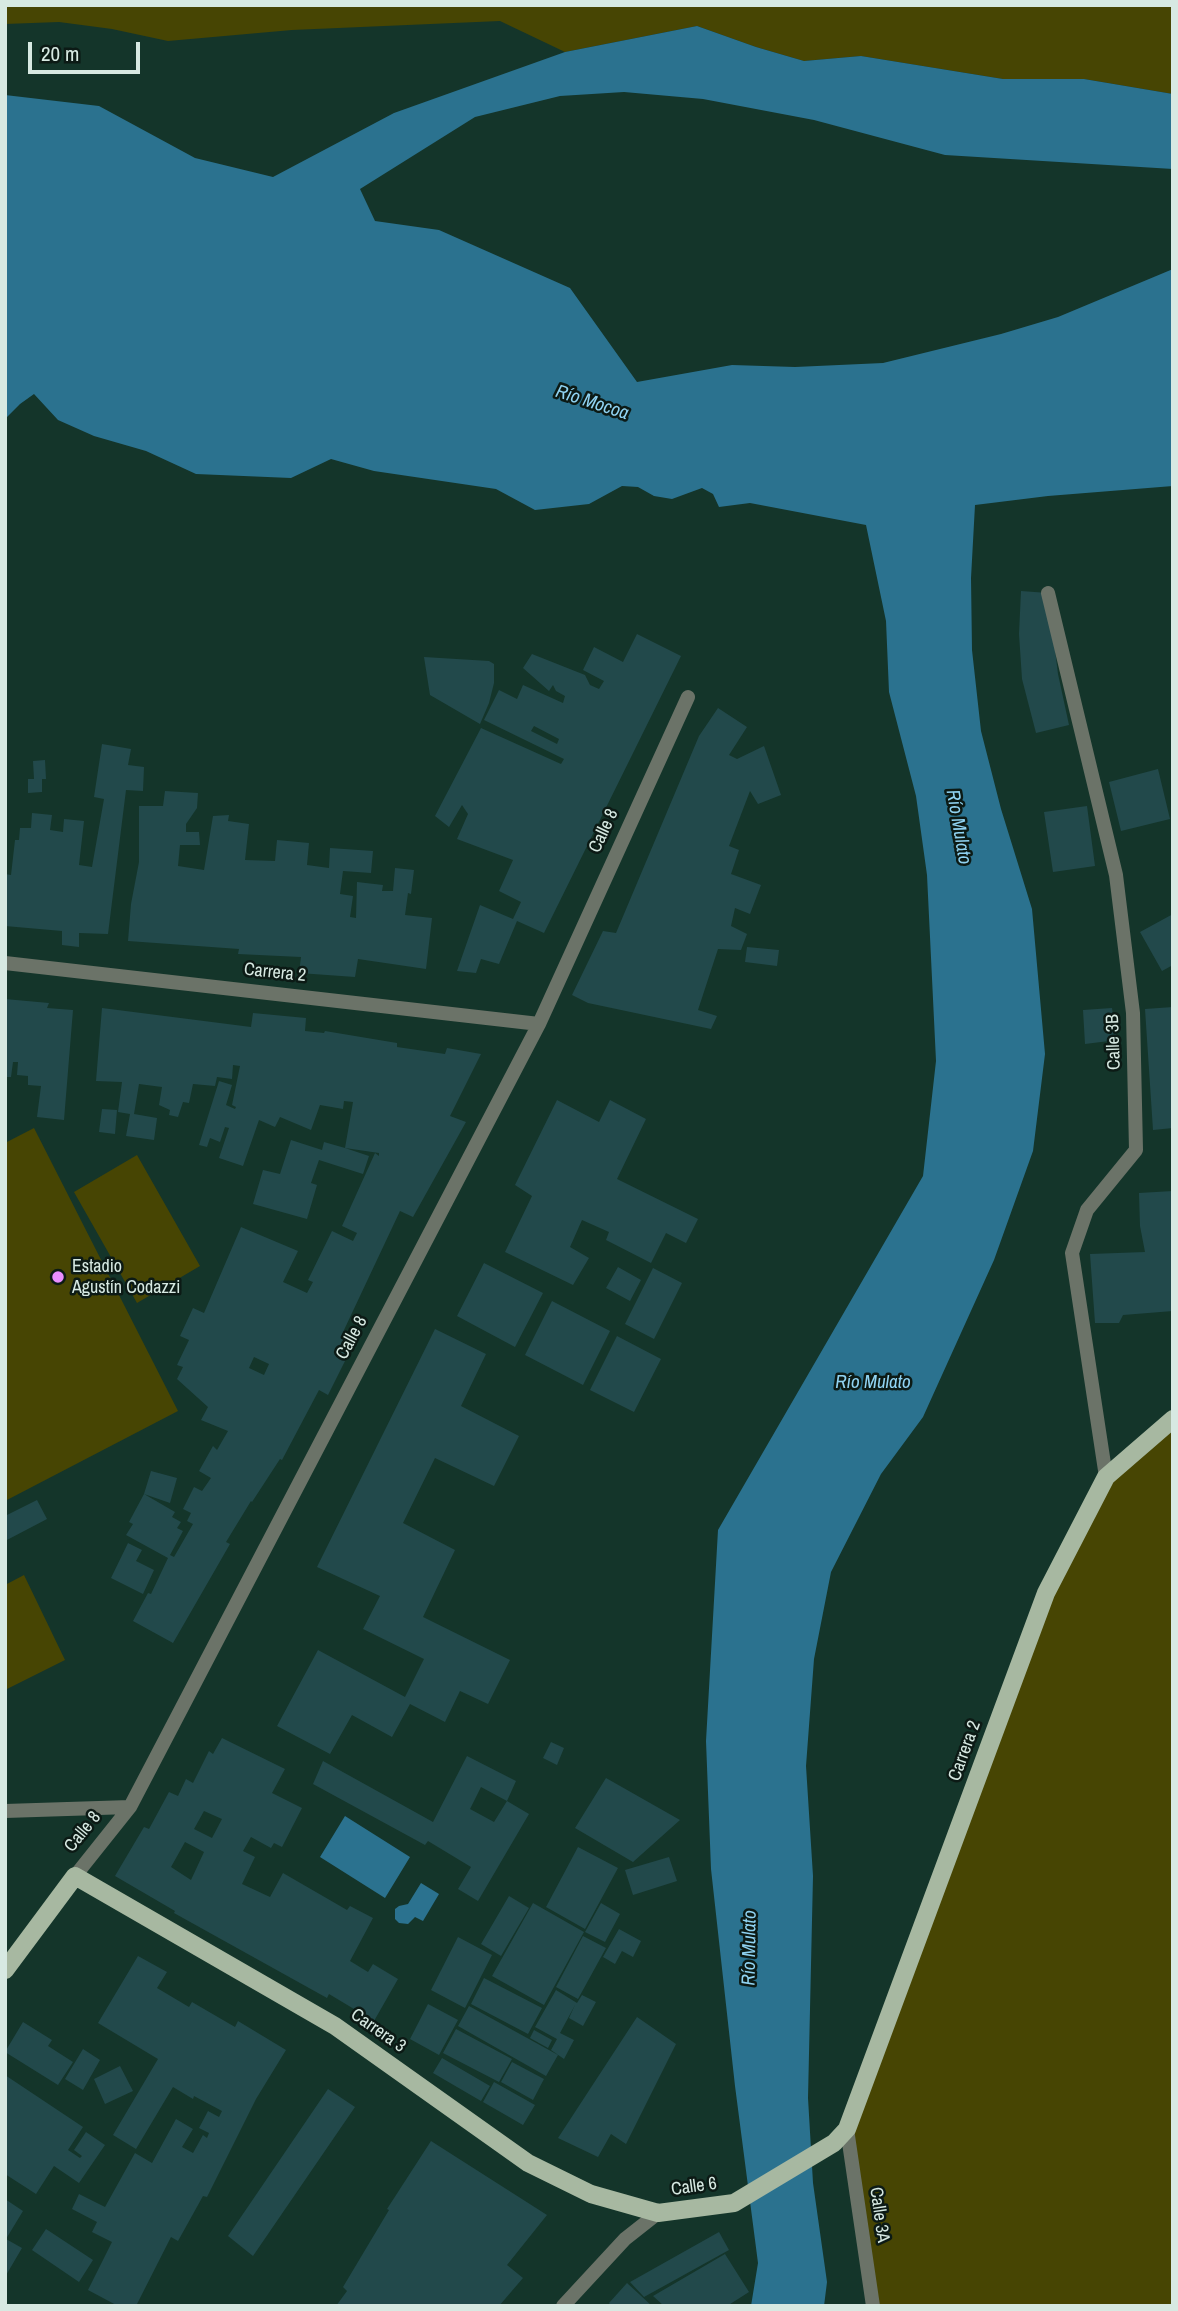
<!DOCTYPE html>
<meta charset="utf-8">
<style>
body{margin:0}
#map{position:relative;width:1178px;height:2311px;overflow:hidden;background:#14352a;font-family:"Archivo Narrow",sans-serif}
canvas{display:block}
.frame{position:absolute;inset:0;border:7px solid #d7e9e2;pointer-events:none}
.scale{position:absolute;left:28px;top:42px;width:112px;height:32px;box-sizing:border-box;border:4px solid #d7e9e2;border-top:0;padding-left:9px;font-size:21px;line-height:24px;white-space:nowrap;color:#d7e9e2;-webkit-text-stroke:5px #0c1a15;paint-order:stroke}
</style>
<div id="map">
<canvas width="1178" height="2311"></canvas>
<div class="frame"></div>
<div class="scale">20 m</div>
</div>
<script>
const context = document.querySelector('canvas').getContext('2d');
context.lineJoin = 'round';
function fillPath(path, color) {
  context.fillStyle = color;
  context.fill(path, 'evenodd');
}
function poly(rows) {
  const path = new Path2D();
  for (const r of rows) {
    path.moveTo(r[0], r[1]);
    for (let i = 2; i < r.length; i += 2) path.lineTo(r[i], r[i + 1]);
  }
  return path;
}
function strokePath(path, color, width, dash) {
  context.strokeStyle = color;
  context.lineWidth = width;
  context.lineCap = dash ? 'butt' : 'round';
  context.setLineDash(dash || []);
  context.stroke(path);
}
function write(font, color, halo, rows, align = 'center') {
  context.font = font + ' "Archivo Narrow",sans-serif';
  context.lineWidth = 5;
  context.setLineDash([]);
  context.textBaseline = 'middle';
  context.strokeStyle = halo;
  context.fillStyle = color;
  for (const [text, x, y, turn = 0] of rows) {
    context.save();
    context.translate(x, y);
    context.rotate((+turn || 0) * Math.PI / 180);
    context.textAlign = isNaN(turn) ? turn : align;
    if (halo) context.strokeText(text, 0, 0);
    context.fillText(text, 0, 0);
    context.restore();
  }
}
fillPath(poly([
 [5,5,1173,5,1173,94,1084,79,1003,79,861,56,804,61,756,47,697,26,565,52,500,21,292,30,168,41,112,29,59,22,5,24],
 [34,1128,178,1411,5,1501,5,1143],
 [137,1155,200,1266,137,1303,74,1192],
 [1173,1419,1173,2306,873,2306,847,2129,1046,1593,1106,1477],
 [24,1575,65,1660,5,1690,5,1585]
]), '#474503');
fillPath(poly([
 [697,26,756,47,804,61,861,56,1003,79,1084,79,1173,94,1173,169,945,155,814,120,703,99,624,92,560,96,475,117,360,189,375,221,439,230,570,288,637,382,732,365,795,367,883,363,1001,334,1058,317,1173,269,1173,486,1048,496,975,505,971,578,972,650,981,731,1001,809,1032,909,1045,1054,1033,1151,994,1260,923,1417,881,1474,831,1572,814,1659,806,1766,813,1876,808,2098,813,2183,827,2282,824,2306,751,2306,758,2263,735,2086,711,1869,706,1741,718,1530,923,1176,936,1061,927,875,916,796,889,692,886,621,866,525,750,503,719,507,713,494,702,488,672,499,654,496,638,487,622,486,589,504,535,510,496,489,374,471,331,459,291,478,196,474,146,451,94,436,58,420,34,394,20,404,5,419,5,95,99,106,195,158,273,177,394,113,565,52],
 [345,1816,410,1857,385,1898,320,1857],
 [421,1883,439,1894,423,1921,415,1917,408,1924,399,1923,395,1919,395,1909,399,1906,408,1904]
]), '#2b728f');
fillPath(poly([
 [1021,591,1048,593,1058,674,1069,725,1036,733,1022,679,1019,634],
 [637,634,681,656,544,933,517,921,499,964,481,959,476,973,457,971,480,905,513,919,521,902,499,891,513,860,457,839,468,814,462,805,449,827,435,816,481,728,561,764,564,759,484,720,499,690,517,699,523,685,563,703,565,696,556,691,553,685,549,691,523,668,532,654,585,675,590,685,599,689,604,681,583,670,594,647,623,662],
 [534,726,559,739,557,744,531,731],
 [424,657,489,661,494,664,494,683,489,703,480,724,430,695],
 [718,708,747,727,729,755,737,759,764,746,781,795,758,804,750,791,729,846,739,850,731,874,761,885,750,914,735,908,731,926,747,934,741,950,718,949,698,1010,717,1016,711,1029,588,1003,572,995,603,931,616,933,699,736],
 [102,744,131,749,128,765,144,767,143,791,126,790,108,934,79,933,79,947,62,945,62,931,5,926,5,874,11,875,15,840,19,840,20,828,31,828,32,813,52,815,50,830,63,832,64,819,84,821,79,865,92,867,104,799,94,797],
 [45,760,46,779,42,779,42,792,28,793,28,779,34,779,33,761],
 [1158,769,1170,819,1121,831,1109,782],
 [165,791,198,793,197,808,186,824,186,832,199,832,200,845,180,845,178,866,204,870,213,816,229,815,228,821,249,824,245,860,275,861,277,840,309,843,307,865,329,868,330,848,373,851,371,873,343,871,340,894,353,896,350,917,356,918,357,882,383,885,382,891,393,891,395,868,414,870,411,894,408,893,405,915,432,918,426,969,358,959,355,977,299,973,301,957,238,954,239,949,128,941,131,904,139,862,139,806,163,806],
 [1087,806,1095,866,1053,872,1044,812],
 [1173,914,1173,965,1162,971,1140,932],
 [747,947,779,950,777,966,745,962],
 [5,999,49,1003,47,1008,73,1010,64,1120,37,1117,41,1086,28,1085,28,1076,17,1075,18,1062,13,1062,11,1077,5,1077],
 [1173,1007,1173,1128,1153,1130,1145,1009],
 [102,1008,251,1027,253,1013,306,1018,305,1031,324,1033,325,1031,397,1043,397,1047,445,1054,447,1048,481,1054,450,1116,466,1122,413,1217,400,1211,344,1330,357,1337,328,1395,319,1390,282,1460,280,1459,252,1502,251,1501,226,1542,230,1544,173,1643,133,1621,148,1593,151,1594,168,1558,126,1535,133,1524,129,1522,144,1494,151,1471,177,1478,170,1503,144,1494,175,1512,172,1517,181,1522,177,1528,183,1531,170,1555,174,1557,193,1524,187,1521,191,1513,183,1509,194,1487,202,1491,211,1478,199,1471,213,1446,217,1450,228,1431,201,1420,208,1407,177,1379,183,1367,177,1365,189,1340,180,1336,193,1308,204,1313,241,1227,298,1251,283,1282,307,1293,313,1282,308,1280,332,1231,353,1241,357,1233,342,1226,375,1153,379,1156,379,1153,345,1148,369,1156,363,1174,319,1160,311,1183,317,1185,307,1219,253,1204,263,1170,280,1174,291,1140,322,1150,324,1142,345,1148,353,1102,344,1101,343,1109,320,1105,311,1130,280,1117,275,1127,259,1120,243,1166,219,1158,229,1128,225,1127,220,1142,210,1138,207,1147,199,1145,219,1081,232,1085,226,1105,235,1109,236,1107,232,1105,240,1066,233,1065,232,1079,217,1077,215,1086,193,1084,189,1103,183,1102,178,1117,169,1115,170,1110,159,1105,162,1087,139,1084,134,1114,157,1118,154,1140,126,1136,130,1114,118,1112,122,1082,96,1081],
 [254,1357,269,1364,264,1375,249,1368],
 [1112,1008,1117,1040,1085,1044,1083,1010],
 [557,1100,599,1122,610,1100,646,1119,617,1179,698,1219,686,1243,666,1233,651,1263,606,1240,609,1232,582,1220,570,1247,589,1258,573,1285,505,1252,532,1196,515,1185],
 [102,1109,117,1110,115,1134,99,1132],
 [1173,1191,1173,1311,1123,1315,1119,1323,1095,1323,1090,1254,1145,1252,1140,1226,1139,1193],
 [484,1263,543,1293,515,1347,457,1316],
 [618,1267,641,1280,630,1301,606,1288],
 [653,1268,682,1283,654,1339,625,1324],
 [552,1301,610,1331,583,1385,525,1355],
 [435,1329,486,1354,461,1406,519,1436,494,1486,435,1458,403,1523,455,1550,423,1617,510,1660,488,1704,460,1691,445,1722,410,1704,392,1737,352,1715,330,1754,277,1726,318,1650,405,1697,424,1659,363,1629,380,1596,317,1567],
 [617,1336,661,1359,634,1412,590,1390],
 [37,1500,47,1519,5,1541,5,1516],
 [128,1543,142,1550,136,1561,154,1570,143,1594,111,1578],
 [222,1738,285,1769,272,1793,302,1808,282,1847,274,1843,271,1848,251,1837,243,1851,255,1857,242,1884,270,1897,283,1873,347,1910,350,1906,373,1918,350,1961,368,1972,373,1964,398,1979,374,2021,329,1994,327,1998,174,1913,175,1911,115,1876,144,1827,149,1829,169,1792,178,1796,186,1779,193,1783,209,1751,213,1754],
 [204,1811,222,1819,212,1838,194,1829],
 [185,1842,204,1852,191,1880,171,1867],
 [551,1742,564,1748,557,1765,543,1758],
 [467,1756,516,1781,507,1801,481,1787,470,1809,494,1822,507,1801,529,1814,478,1901,458,1889,471,1867,428,1841,425,1845,313,1784,323,1761,433,1822],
 [606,1778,680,1820,633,1862,575,1828],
 [578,1847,618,1868,585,1929,546,1907],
 [669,1857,677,1881,633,1895,625,1870],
 [509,1896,529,1908,501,1956,481,1944],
 [533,1903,584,1932,544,2005,492,1976],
 [601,1903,620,1914,605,1942,585,1932],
 [619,1929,641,1941,633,1957,622,1951,615,1964,603,1957],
 [583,1936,606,1948,578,1999,556,1987],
 [458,1937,492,1955,465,2008,431,1990],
 [138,1956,167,1972,157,1988,189,2007,192,2002,235,2027,238,2021,286,2050,256,2099,207,2197,203,2196,178,2241,171,2237,136,2306,118,2306,88,2290,112,2242,92,2232,97,2222,72,2209,79,2194,105,2207,135,2153,152,2163,176,2119,193,2129,182,2147,193,2153,203,2135,207,2138,209,2133,199,2128,208,2111,219,2117,222,2111,194,2096,193,2099,173,2087,136,2149,113,2135,158,2059,98,2023],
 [484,1978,542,2008,528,2034,471,2004],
 [556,1990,577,2003,582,1995,596,2002,583,2026,569,2018,575,2005,560,2033,574,2040,564,2059,551,2050,557,2039,535,2027],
 [428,2004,458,2020,439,2055,410,2039],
 [469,2006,558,2055,546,2076,458,2026],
 [637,2017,676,2044,626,2144,611,2134,598,2157,558,2138],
 [23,2022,52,2040,48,2046,73,2062,58,2085,5,2052],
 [456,2029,512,2059,499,2082,443,2053],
 [534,2030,552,2040,548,2048,530,2038],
 [83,2049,100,2060,83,2090,65,2079],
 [442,2058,490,2086,481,2101,433,2073],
 [512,2062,544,2079,533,2100,501,2082],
 [120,2066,133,2091,105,2104,94,2079],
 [5,2075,83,2127,68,2150,80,2158,82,2156,74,2150,86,2132,105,2145,79,2183,54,2166,36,2194,5,2174],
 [494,2082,535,2105,523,2125,483,2102],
 [328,2089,355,2107,253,2256,228,2236],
 [431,2141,547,2215,507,2265,523,2278,499,2306,336,2306,347,2291,343,2287,389,2210,387,2209],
 [5,2199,23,2211,6,2239,22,2248,5,2277],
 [46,2229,93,2260,79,2282,32,2250],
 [719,2232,729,2250,644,2297,630,2282],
 [725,2254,749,2292,727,2306,664,2306,653,2296],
 [627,2283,652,2306,611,2306,609,2303]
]), '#22494b');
strokePath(poly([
 [1048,593,1116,875,1133,1013,1136,1150,1087,1210,1072,1253,1106,1477],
 [5,963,539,1024],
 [5,1811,130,1807],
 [75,1876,130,1807,539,1024,688,697],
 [847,2129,873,2306],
 [563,2306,625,2239,658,2213]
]), '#6b7368', 14);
strokePath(poly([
 [5,1970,75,1876,335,2026,528,2163,591,2194,658,2213,734,2203,834,2143,847,2129,1046,1593,1106,1477,1173,1419]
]), '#a7b8a1', 18);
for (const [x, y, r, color] of [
 [58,1277,7,"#e98efe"]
]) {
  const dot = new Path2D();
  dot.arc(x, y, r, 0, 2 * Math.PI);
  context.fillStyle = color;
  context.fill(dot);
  strokePath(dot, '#0c1a15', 2.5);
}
write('18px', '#d7e9e2', '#0c1a15', [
 ["Calle 8",604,831,-65],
 ["Carrera 2",275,973,6],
 ["Calle 3B",1114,1042,-92],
 ["Calle 8",352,1338,-62],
 ["Carrera 2",965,1751,-70],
 ["Calle 8",83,1832,-51],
 ["Carrera 3",378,2031,35],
 ["Calle 6",694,2187,-8],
 ["Calle 3A",879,2215,82]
]);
write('18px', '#d7e9e2', '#0c1a15', [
 ["Estadio",72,1267],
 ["Agustín Codazzi",72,1288]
], 'left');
write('italic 19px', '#90d3f2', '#0c1a15', [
 ["Río Mocoa",592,403,18],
 ["Río Mulato",958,827,80],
 ["Río Mulato",873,1383],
 ["Río Mulato",750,1948,-89]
]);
</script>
